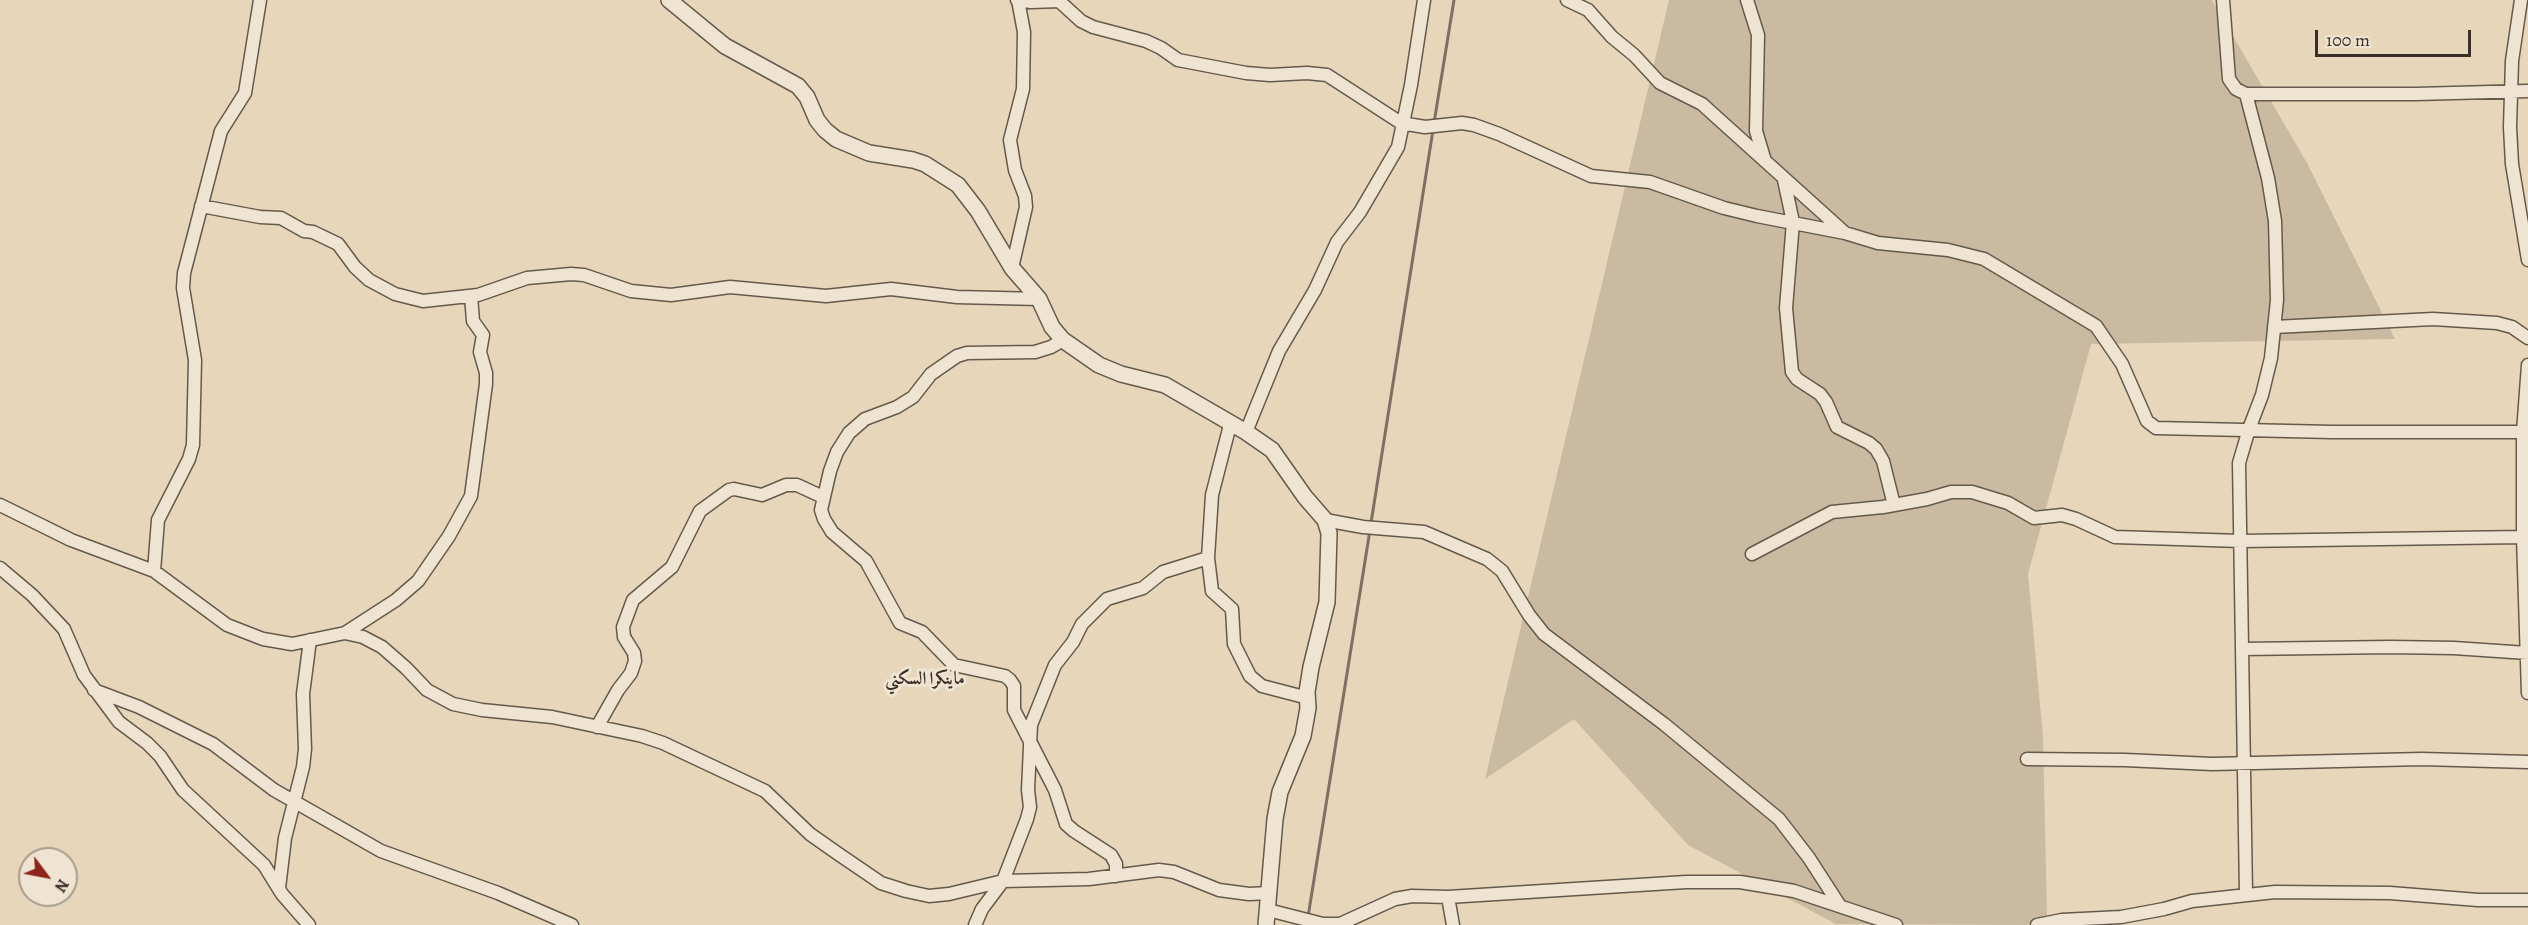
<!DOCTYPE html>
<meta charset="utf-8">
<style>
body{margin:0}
#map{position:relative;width:2528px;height:925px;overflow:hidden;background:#e7d6ba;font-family:Alegreya,serif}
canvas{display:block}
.north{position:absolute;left:18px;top:847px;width:60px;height:60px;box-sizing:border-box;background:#efe4d2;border:2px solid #a79c8d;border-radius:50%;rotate:122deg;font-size:16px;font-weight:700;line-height:24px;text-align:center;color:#3a2f26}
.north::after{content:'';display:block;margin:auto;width:21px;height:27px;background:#8f2418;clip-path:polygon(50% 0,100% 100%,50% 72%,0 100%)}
.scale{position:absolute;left:2315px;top:30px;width:156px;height:27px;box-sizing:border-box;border:3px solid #3a2f26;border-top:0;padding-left:8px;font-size:18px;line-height:21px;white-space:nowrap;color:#3a2f26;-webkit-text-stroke:4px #efe4d2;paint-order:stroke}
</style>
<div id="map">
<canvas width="2528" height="925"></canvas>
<div class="north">N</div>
<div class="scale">100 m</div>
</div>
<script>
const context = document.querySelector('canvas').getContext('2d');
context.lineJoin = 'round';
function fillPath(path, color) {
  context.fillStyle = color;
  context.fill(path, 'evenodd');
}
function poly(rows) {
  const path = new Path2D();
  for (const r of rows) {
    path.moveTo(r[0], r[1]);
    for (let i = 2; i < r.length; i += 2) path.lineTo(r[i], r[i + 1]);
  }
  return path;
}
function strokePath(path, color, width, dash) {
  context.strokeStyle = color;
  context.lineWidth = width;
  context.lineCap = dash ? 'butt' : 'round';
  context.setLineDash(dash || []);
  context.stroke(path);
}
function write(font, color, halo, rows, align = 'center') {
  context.font = font + ' Alegreya,Amiri,serif';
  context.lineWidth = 6;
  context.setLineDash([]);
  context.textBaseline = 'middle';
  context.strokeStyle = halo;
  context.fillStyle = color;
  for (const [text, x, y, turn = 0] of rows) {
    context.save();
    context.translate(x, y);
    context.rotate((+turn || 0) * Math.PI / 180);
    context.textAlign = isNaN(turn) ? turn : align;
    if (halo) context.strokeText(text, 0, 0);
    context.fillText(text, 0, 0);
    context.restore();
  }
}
fillPath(poly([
 [1669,0,2212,0,2307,163,2395,339,2091,344,2028,574,2043,737,2047,916,2027,925,1836,924,1688,845,1574,719,1485,779]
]), '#cabaa1');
strokePath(poly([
 [1434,123,1454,0],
 [1371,523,1433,130],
 [1308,917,1370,530]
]), '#7e7161', 3);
const minor = poly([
 [1017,0,1031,2,1059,1],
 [1058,0,1081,21,1093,27,1146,41,1161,48,1178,60,1246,73,1270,75,1307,73,1327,75,1401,123,1425,127,1462,123,1474,125,1499,134,1591,176,1650,182,1724,208,1757,216,1845,233,1878,243,1948,250,1984,259,2096,326,2122,364,2147,421,2156,428,2332,432,2528,432],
 [1567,0,1588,10,1612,37,1634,55,1660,83,1702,104,1713,114,1845,233],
 [1747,0,1758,35,1756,131,1765,161],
 [2223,0,2229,79,2236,89,2246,94,2416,94,2528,91],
 [2521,0,2512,61,2510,127,2512,164,2528,260],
 [2246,94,2268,178,2275,221,2277,300,2271,358,2262,395,2249,429,2239,463,2246,894],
 [1784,180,1793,222,1786,308,1792,372,1797,379,1820,394,1826,402,1837,427,1869,443,1876,449,1883,461,1894,505],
 [201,206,260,217,281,218,304,231,313,232,338,244,355,267,369,280,395,294,423,301,478,295,527,278,571,274,584,275,631,291,671,295,730,287,826,296,891,289,957,297,1039,299],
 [1012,268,1026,207,1025,196,1015,170,1010,140,1023,89,1024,32,1018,0],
 [2274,327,2433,319,2497,323,2512,327,2528,338],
 [1063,340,1051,347,1035,352,967,353,957,356,931,374,913,397,897,407,865,419,849,433,837,452,830,471,821,510,824,519,832,532,866,561,900,623,922,632,954,665,1005,676,1010,680,1014,686,1014,710,1055,790,1066,824,1074,831,1111,855,1116,864,1116,876],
 [2528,365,2523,432,2523,537,2528,693],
 [1230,425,1212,495,1208,558,1212,591,1232,609,1234,644,1250,676,1262,686,1308,698],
 [1246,432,1279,351,1315,290,1337,242,1360,212,1398,147,1411,85,1424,0],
 [0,505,71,540,154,571,227,625,263,639,292,644,345,633,363,637,382,647,406,668,427,690,453,704,482,710,552,717,642,736,663,743,765,791,810,834,837,853,881,883,906,891,929,896,949,894,1003,881,1089,879,1159,870,1174,872,1219,890,1249,894,1270,893],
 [1325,520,1363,527,1424,532,1487,559,1502,571,1529,615,1544,634,1664,724,1779,819,1809,858,1840,906],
 [1752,554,1832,512,1883,507,1927,499,1951,492,1972,492,2008,503,2034,518,2062,515,2076,519,2115,537,2241,541,2523,537],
 [0,568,32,595,64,629,84,675,119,722,147,743,160,756,183,790,264,865,282,894,309,925],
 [154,571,158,520,189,459,193,445,195,360,183,288,184,273,221,131,245,93,260,0],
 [345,633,396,600,418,581,449,536,471,496,486,384,486,373,480,352,483,335,473,321,471,296],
 [2242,649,2391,647,2454,648,2527,653],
 [94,690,139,707,213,744,274,790,381,851,498,893,572,925],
 [597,727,618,690,631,673,635,661,634,653,624,637,623,627,633,600,672,567,700,511,729,490,734,489,762,495,786,485,797,485,823,497],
 [2027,759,2125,760,2212,764,2422,759,2528,762],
 [279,888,285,838,303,767,305,749,303,694,310,640],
 [1448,897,1453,925],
 [1268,910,1323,924,1340,924,1395,899,1412,896,1448,897,1686,882,1740,882,1794,891,1896,925],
 [975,925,982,909,1003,881,1027,819,1030,807,1028,790,1031,725,1055,665,1073,642,1082,624,1107,599,1143,588,1163,572,1208,558],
 [2037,925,2062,920,2121,917,2164,909,2192,901,2275,892,2390,893,2478,900,2528,900]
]);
const tertiary = poly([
 [669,0,725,46,798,86,807,97,817,120,825,130,836,139,869,153,913,160,925,164,958,185,978,211,1012,268,1039,299,1052,327,1063,340,1099,365,1121,374,1165,385,1246,432,1272,450,1305,497,1325,520,1329,533,1327,602,1311,667,1307,692,1308,708,1303,736,1280,792,1275,819,1266,925]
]);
strokePath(minor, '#65594b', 15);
strokePath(tertiary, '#65594b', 18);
strokePath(minor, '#efe4d2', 12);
strokePath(tertiary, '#efe4d2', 15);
write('bold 18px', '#3a2f26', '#efe4d2', [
 ["ماينكرا السكني",925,680]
]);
</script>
